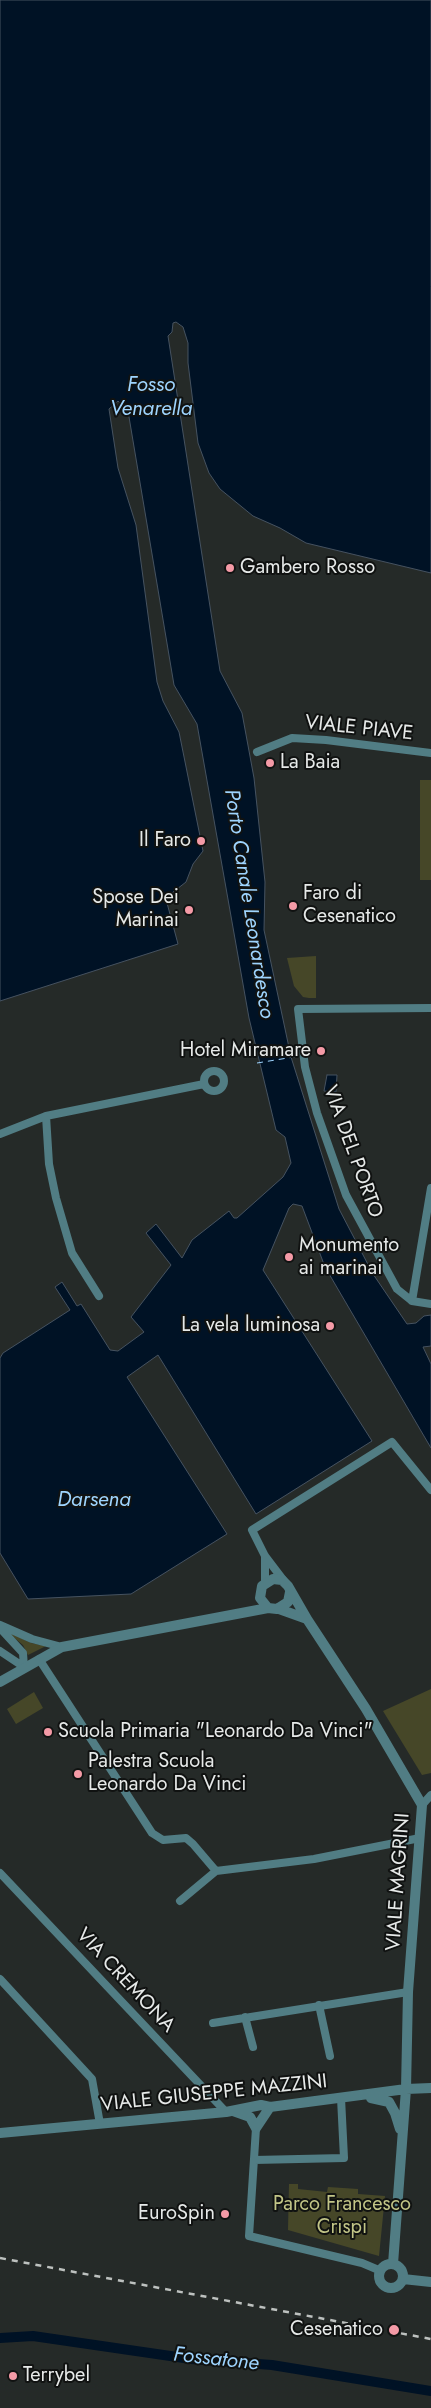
<!DOCTYPE html>
<style>
body{margin:0}
canvas{display:block;background:#252a28}
</style>
<canvas width="431" height="2408"></canvas>
<script>
const context = document.querySelector('canvas').getContext('2d');
context.lineJoin = 'round';
function fillPath(path, color) {
  context.fillStyle = color;
  context.fill(path, 'evenodd');
}
function poly(rows) {
  const path = new Path2D();
  for (const r of rows) {
    if (r.length === 3) {
      path.moveTo(r[0] + r[2], r[1]);
      path.arc(r[0], r[1], r[2], 0, 2 * Math.PI);
      continue;
    }
    path.moveTo(r[0], r[1]);
    for (let i = 2; i < r.length; i += 2) path.lineTo(r[i], r[i + 1]);
  }
  return path;
}
function strokePath(path, color, width, dash) {
  context.strokeStyle = color;
  context.lineWidth = width;
  context.lineCap = dash ? 'butt' : 'round';
  context.setLineDash(dash || []);
  context.stroke(path);
}
function write(font, color, halo, rows, align = 'center') {
  context.font = font + ' Jost,sans-serif';
  context.lineWidth = 4;
  context.setLineDash([]);
  context.textBaseline = 'middle';
  context.strokeStyle = halo;
  context.fillStyle = color;
  for (const [text, x, y, turn = 0] of rows) {
    context.save();
    context.translate(x, y);
    context.rotate((+turn || 0) * Math.PI / 180);
    context.textAlign = isNaN(turn) ? turn : align;
    if (halo) context.strokeText(text, 0, 0);
    context.fillText(text, 0, 0);
    context.restore();
  }
}
fillPath(poly([
 [420,780,431,780,431,880,420,880],
 [316,956,316,998,309,998,303,997,294,986,287,958],
 [6,1631,31,1643,46,1646,28,1655,23,1645],
 [431,1689,431,1773,422,1775,383,1711],
 [34,1692,43,1708,16,1724,7,1709],
 [289,2184,298,2184,298,2189,327,2192,328,2187,358,2189,358,2194,385,2196,379,2256,288,2230]
]), '#464728');
const water = poly([
 [0,0,431,0,431,573,306,543,280,528,253,516,220,489,209,473,198,443,188,363,188,343,183,327,176,322,173,323,172,332,168,336,220,671,242,713,254,778,265,882,264,930,291,1057,339,1209,373,1274,407,1324,416,1323,424,1316,431,1315,431,1346,423,1347,431,1364,431,1448,325,1267,302,1206,293,1204,289,1208,263,1270,372,1441,256,1514,158,1355,127,1377,227,1534,131,1594,28,1599,0,1553,0,1358,3,1353,70,1310,55,1287,62,1282,77,1306,81,1304,110,1350,118,1351,144,1332,131,1317,171,1265,146,1233,156,1224,182,1258,192,1240,229,1211,234,1218,237,1218,283,1177,291,1163,285,1137,276,1130,249,1018,197,724,174,685,128,411,118,401,109,409,118,468,136,525,157,682,163,701,179,732,203,851,193,864,186,882,168,896,167,903,178,944,0,1001,0,0],
 [327,1075,337,1075,336,1092,324,1091,327,1075]
]);
fillPath(water, '#001225');
strokePath(water, '#455260', 1);
strokePath(poly([
 [0,2338,33,2336,191,2359,272,2365,431,2391]
]), '#001225', 10);
strokePath(poly([
 [257,1063,300,1056]
]), '#9ed4fe', 1, [6, 5]);
strokePath(poly([
 [257,752,292,738,326,740,431,753],
 [431,1008,298,1009,305,1067,317,1113,346,1195,397,1289,412,1301,431,1304],
 [214,1081,10],
 [46,1116,49,1164,56,1198,72,1253,99,1296],
 [0,1134,46,1116,204,1084],
 [412,1301,431,1188],
 [265,1556,265,1583],
 [284,1581,265,1556,252,1530,392,1442,431,1490],
 [0,1625,32,1639,62,1647],
 [0,1628,23,1653,24,1667],
 [0,1651,24,1667],
 [39,1659,152,1833,163,1840,186,1838,193,1844,216,1871],
 [422,1805,431,1795],
 [0,1873,226,2112],
 [180,1901,216,1871,314,1859,420,1838],
 [0,1979,92,2079,100,2124],
 [319,2005,330,2056],
 [245,2017,253,2047],
 [213,2023,408,1992],
 [256,2128,249,2236,362,2263,381,2271],
 [254,2160,344,2158,341,2098]
]), '#517d84', 8);
strokePath(poly([
 [268,1608,260,1598,262,1586,273,1579,282,1580,288,1586,307,1619,366,1709,422,1805,408,1992,406,2089,393,2264],
 [279,1609,307,1619],
 [0,1682,62,1647,268,1608,277,1609,288,1602,290,1592],
 [371,2098,389,2102,395,2113,400,2129],
 [233,2111,250,2117,256,2128],
 [256,2128,270,2107],
 [0,2133,226,2112,261,2105,270,2107,406,2089,431,2088],
 [391,2276,12],
 [403,2279,431,2282]
]), '#517d84', 10);
strokePath(poly([
 [0,2258,431,2339]
]), '#bdc1bf', 2.5, [6, 6]);
for (const [x, y, r, color] of [
 [230,568,5,"#f49aa6"],
 [270,763,5,"#f49aa6"],
 [201,841,5,"#f49aa6"],
 [293,906,5,"#f49aa6"],
 [189,910,5,"#f49aa6"],
 [321,1051,5,"#f49aa6"],
 [289,1257,5,"#f49aa6"],
 [330,1326,5,"#f49aa6"],
 [48,1732,5,"#f49aa6"],
 [78,1774,5,"#f49aa6"],
 [225,2214,5,"#f49aa6"],
 [394,2330,6,"#f49aa6"],
 [13,2376,5,"#f49aa6"]
]) {
  const dot = new Path2D();
  dot.arc(x, y, r, 0, 2 * Math.PI);
  context.fillStyle = color;
  context.fill(dot);
  strokePath(dot, '#101211', 2);
}
write('20px', '#e6e9e8', '#101211', [
 ["Gambero Rosso",240,568],
 ["La Baia",280,763],
 ["Il Faro",191,841,"right"],
 ["Faro di",303,894],
 ["Cesenatico",303,917],
 ["Spose Dei",179,898,"right"],
 ["Marinai",179,921,"right"],
 ["Hotel Miramare",311,1051,"right"],
 ["Monumento",299,1246],
 ["ai marinai",299,1269],
 ["La vela luminosa",320,1326,"right"],
 ["Scuola Primaria \"Leonardo Da Vinci\"",58,1732],
 ["Palestra Scuola",88,1762],
 ["Leonardo Da Vinci",88,1785],
 ["EuroSpin",215,2214,"right"],
 ["Cesenatico",383,2330,"right"],
 ["Terrybel",23,2376]
], 'left');
write('20px', '#e6e9e8', '#101211', [
 ["VIALE PIAVE",359,729,6],
 ["VIA DEL PORTO",352,1152,70],
 ["VIALE MAGRINI",399,1882,-86],
 ["VIA CREMONA",125,1981,47],
 ["VIALE GIUSEPPE MAZZINI",214,2094,-6]
]);
write('20px', '#c2c587', '#101211', [
 ["Parco Francesco",342,2205],
 ["Crispi",342,2228]
]);
write('italic 21px', '#9ed4fe', '#101211', [
 ["Fosso",151,386],
 ["Venarella",151,410],
 ["Porto Canale Leonardesco",248,904,81],
 ["Darsena",94,1501],
 ["Fossatone",216,2360,6]
]);
</script>
